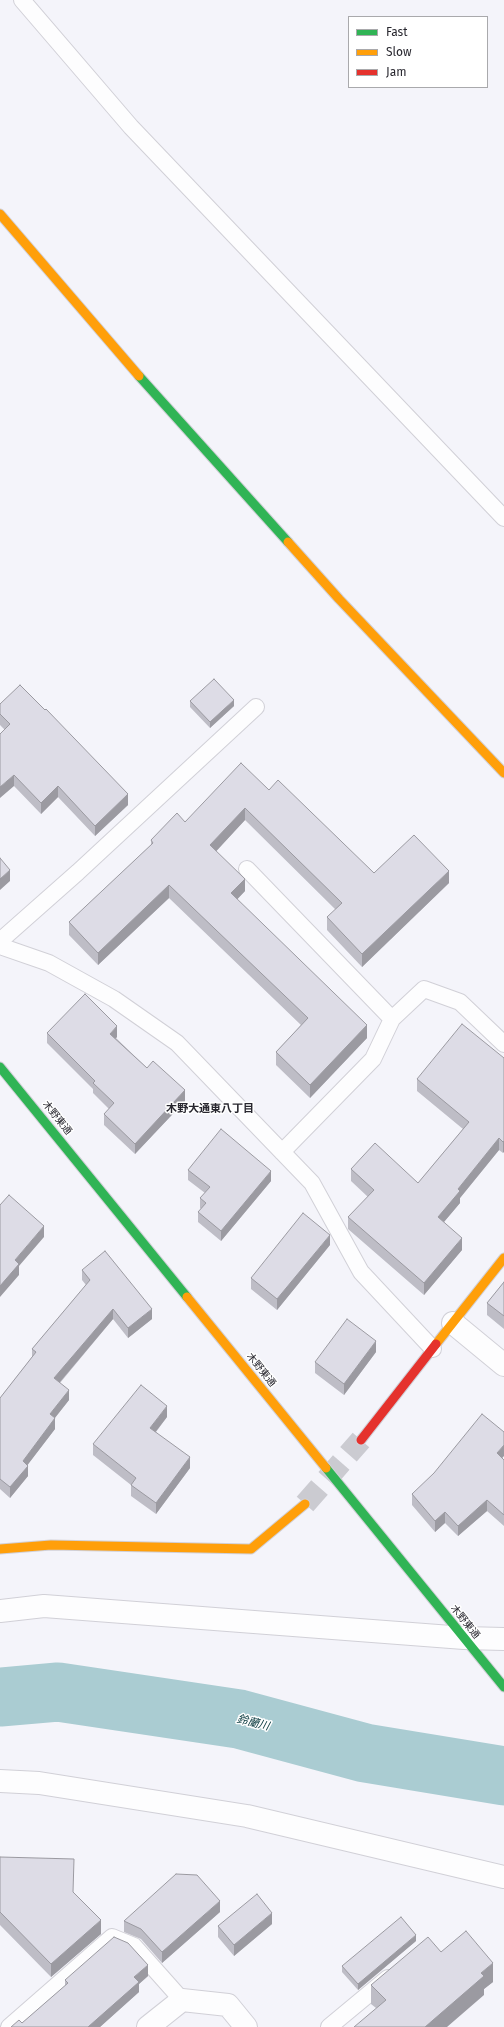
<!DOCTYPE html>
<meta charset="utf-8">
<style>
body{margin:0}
#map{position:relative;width:504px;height:2027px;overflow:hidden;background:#f4f4fa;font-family:"Fira Sans",sans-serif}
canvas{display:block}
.legend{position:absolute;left:348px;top:16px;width:140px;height:72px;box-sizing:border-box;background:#fff;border:1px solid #a9a9ac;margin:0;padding:5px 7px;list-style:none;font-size:12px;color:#28272f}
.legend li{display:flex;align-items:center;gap:8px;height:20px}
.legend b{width:20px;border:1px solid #a9a9ac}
</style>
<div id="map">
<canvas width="504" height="2027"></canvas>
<ul class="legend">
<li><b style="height:5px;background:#30b455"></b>Fast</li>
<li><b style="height:5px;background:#ff9f0a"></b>Slow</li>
<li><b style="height:5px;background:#e5322d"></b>Jam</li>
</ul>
</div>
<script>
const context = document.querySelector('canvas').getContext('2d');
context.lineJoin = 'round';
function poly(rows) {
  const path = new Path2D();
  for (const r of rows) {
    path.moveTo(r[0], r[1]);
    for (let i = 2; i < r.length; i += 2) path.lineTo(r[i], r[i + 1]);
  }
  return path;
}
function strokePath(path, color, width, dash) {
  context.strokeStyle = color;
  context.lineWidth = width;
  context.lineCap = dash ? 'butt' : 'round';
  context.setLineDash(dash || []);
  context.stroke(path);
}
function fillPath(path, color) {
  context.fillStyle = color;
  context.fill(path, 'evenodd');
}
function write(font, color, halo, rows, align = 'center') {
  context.font = font + ' "Fira Sans","Noto Sans JP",sans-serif';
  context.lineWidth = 3;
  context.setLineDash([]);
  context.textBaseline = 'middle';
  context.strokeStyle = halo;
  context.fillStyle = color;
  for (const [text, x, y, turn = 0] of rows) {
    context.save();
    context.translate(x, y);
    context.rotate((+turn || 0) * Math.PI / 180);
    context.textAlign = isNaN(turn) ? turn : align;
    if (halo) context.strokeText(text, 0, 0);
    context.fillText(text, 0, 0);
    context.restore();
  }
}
strokePath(poly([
 [0,1697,58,1692,239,1719,365,1753,504,1776]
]), '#aaccd2', 59);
strokePath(poly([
 [305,1504,361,1440]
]), '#cbcbd1', 22, [22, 11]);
const lane = poly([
 [22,0,131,127,504,518],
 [247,869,392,1019],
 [0,941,78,872,256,707],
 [0,946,49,963,114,999,177,1043,312,1183,361,1272,433,1349],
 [282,1152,373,1059,392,1019,424,989,460,1002,504,1044],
 [9,2027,112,1937,134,1946,182,2000],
 [329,2027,388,1978]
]);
const street = poly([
 [453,1323,504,1365],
 [0,1611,44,1606,464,1638,504,1639],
 [0,1781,39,1783,247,1816,504,1877],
 [148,2027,182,2000,228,2005,246,2027]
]);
const fast = poly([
 [139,376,288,542],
 [0,1067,187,1297],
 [326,1468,504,1687]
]);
const slow = poly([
 [0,214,139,376],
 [288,542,339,599,504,773],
 [187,1297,326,1468],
 [436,1344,504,1258],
 [0,1549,51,1545,251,1549,305,1504]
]);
const jam = poly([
 [361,1440,436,1344]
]);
strokePath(lane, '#d1d0d7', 18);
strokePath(street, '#d1d0d7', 24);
strokePath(fast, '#d1d0d7', 11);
strokePath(slow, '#d1d0d7', 11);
strokePath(jam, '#d1d0d7', 11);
strokePath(lane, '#fdfdfe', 16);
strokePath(street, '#fdfdfe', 22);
strokePath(fast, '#30b455', 9);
strokePath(slow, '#ff9f0a', 9);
strokePath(jam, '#e5322d', 9);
fillPath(poly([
 [190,701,234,706,210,728,190,707],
 [0,704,128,805,95,836,58,797,41,814,14,786,5,730,0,725],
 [269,790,374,873,449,883,362,967,327,930,327,917,336,910,245,820,216,851,245,891,237,899,367,1038,310,1098,276,1065,276,1052,301,1025,169,898,98,965,69,935,69,922,151,845,151,840,185,822],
 [47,1033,117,1037,116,1038,147,1068,185,1101,135,1154,104,1125,104,1114,109,1109,93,1093,93,1089,47,1043],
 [504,1058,503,1153,499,1150,460,1198,460,1203,444,1222,462,1250,424,1295,348,1229,348,1217,368,1197,351,1181,351,1169,418,1183,463,1129,417,1091,417,1079],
 [188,1170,271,1181,221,1241,198,1222,198,1212,201,1209,200,1208,200,1198,205,1193,188,1180],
 [330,1245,277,1310,251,1289,251,1278],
 [82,1270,152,1319,128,1338,113,1319,60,1383,69,1400,55,1418,55,1429,27,1465,28,1476,10,1498,0,1489,0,1398,32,1357,32,1349,86,1285,82,1280],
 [504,1282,504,1329,487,1315,487,1303],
 [376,1352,344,1395,315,1373,315,1362],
 [167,1417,156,1432,190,1468,156,1514,131,1496,131,1485,93,1455,93,1444],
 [502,1458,504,1460,504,1526,487,1511,458,1536,445,1523,435,1532,412,1505,412,1494],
 [0,1857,73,1892,101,1934,51,1977,0,1925],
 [220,1912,162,1963,141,1939,124,1932,124,1921],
 [272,1924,234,1956,218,1937,218,1926],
 [416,1941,358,1990,342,1972,342,1966],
 [441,1952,493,1982,484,1989,484,1995,376,2008,371,2004,371,1985],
 [148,1976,139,1984,139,1992,100,2027,11,2027,22,2023,65,1986,65,1980]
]), '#bebdc6');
fillPath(poly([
 [234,700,234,706,210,728,210,722],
 [14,775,14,786,0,798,0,787],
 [58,786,58,797,41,814,41,803],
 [128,794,128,805,95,836,95,826],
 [245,808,245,820,210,858,210,845],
 [10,870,10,881,0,890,0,879],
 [449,871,449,883,362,967,362,954],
 [245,879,245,891,231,906,231,893],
 [169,885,169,898,98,965,98,953],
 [367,1025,367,1038,310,1098,310,1085],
 [117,1026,117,1037,110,1044,110,1034],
 [185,1090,185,1101,135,1154,135,1144],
 [499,1138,499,1150,460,1198,460,1203,438,1229,438,1217,458,1189],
 [504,1141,504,1152,503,1153,503,1142],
 [271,1171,271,1181,221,1241,221,1231],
 [44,1226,44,1237,19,1266,19,1275,0,1297,0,1286,15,1260],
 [330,1235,330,1245,277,1310,277,1299],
 [462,1238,462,1250,424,1295,424,1283],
 [113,1309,113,1319,54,1389,54,1378],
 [152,1309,152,1319,128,1338,128,1328],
 [376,1341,376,1352,344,1395,344,1384],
 [69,1390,69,1400,50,1424,50,1414],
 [167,1406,167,1417,150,1439,150,1428],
 [55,1418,55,1429,23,1471,23,1461],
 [504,1445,504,1456,497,1464,497,1453],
 [190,1457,190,1468,156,1514,156,1503],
 [28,1466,28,1476,10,1498,10,1487],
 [487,1500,487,1511,458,1536,458,1526],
 [445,1512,445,1523,435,1532,435,1521],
 [220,1901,220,1912,162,1963,162,1952],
 [272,1913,272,1924,234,1956,234,1945],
 [101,1920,101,1934,51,1977,51,1964],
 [416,1935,416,1941,358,1990,358,1984],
 [493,1963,493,1982,484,1989,484,1995,447,2027,425,2027,481,1973],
 [148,1965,148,1976,139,1984,139,1992,100,2027,88,2027,134,1977]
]), '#9b9aa1');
const building = poly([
 [214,679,234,700,210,722,190,701,214,679],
 [20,685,45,710,46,709,128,794,95,826,58,786,41,803,14,775,0,787,0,734,10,724,0,714,0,704,20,685],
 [241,763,269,790,278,780,374,873,414,835,449,871,362,954,327,917,342,903,245,808,210,845,245,879,231,893,367,1025,310,1085,276,1052,308,1018,169,885,98,953,69,922,153,843,151,840,177,813,185,822,241,763],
 [0,858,10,870,0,879,0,858],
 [85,994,117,1026,110,1034,147,1068,153,1061,185,1090,135,1144,104,1114,114,1103,93,1083,95,1081,47,1033,85,994],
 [462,1024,504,1058,504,1141,503,1142,499,1138,458,1189,460,1191,438,1217,462,1238,424,1283,348,1217,374,1190,351,1169,375,1143,418,1183,469,1122,417,1079,462,1024],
 [221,1129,271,1171,221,1231,198,1212,206,1203,200,1198,210,1187,188,1170,221,1129],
 [9,1195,44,1226,15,1260,19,1264,0,1286,0,1205,9,1195],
 [303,1213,330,1235,277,1299,251,1278,303,1213],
 [105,1251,152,1309,128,1328,113,1309,54,1378,69,1390,50,1414,55,1418,23,1461,28,1466,10,1487,0,1479,0,1398,36,1352,32,1349,90,1280,82,1270,105,1251],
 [504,1282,504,1316,487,1303,504,1282],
 [347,1319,376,1341,344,1384,315,1362,347,1319],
 [141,1385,167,1406,150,1428,190,1457,156,1503,131,1485,136,1478,93,1444,141,1385],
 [482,1414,504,1432,504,1445,497,1453,504,1460,504,1515,487,1500,458,1526,445,1512,435,1521,412,1494,434,1473,482,1414],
 [0,1857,74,1859,73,1892,101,1920,51,1964,0,1912,0,1857],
 [176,1874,197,1875,220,1901,162,1952,141,1929,124,1921,176,1874],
 [257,1894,272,1913,234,1945,218,1926,257,1894],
 [401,1917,416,1935,358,1984,342,1966,401,1917],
 [466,1931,493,1963,481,1973,484,1976,425,2027,354,2027,386,2000,371,1985,428,1937,441,1952,466,1931],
 [114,1937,128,1943,148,1965,134,1977,139,1982,88,2027,11,2027,19,2020,22,2023,68,1983,65,1980,114,1937]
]);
fillPath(building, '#dddce6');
strokePath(building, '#9b9aa1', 1);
write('10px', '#28272f', '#fff', [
 ["木野東通",57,1118,51],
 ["木野東通",261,1370,51],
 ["木野東通",465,1622,51]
]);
write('bold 11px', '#28272f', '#fff', [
 ["木野大通東八丁目",210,1109]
]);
write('italic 11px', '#033439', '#fff', [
 ["鈴蘭川",253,1723,14]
]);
</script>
